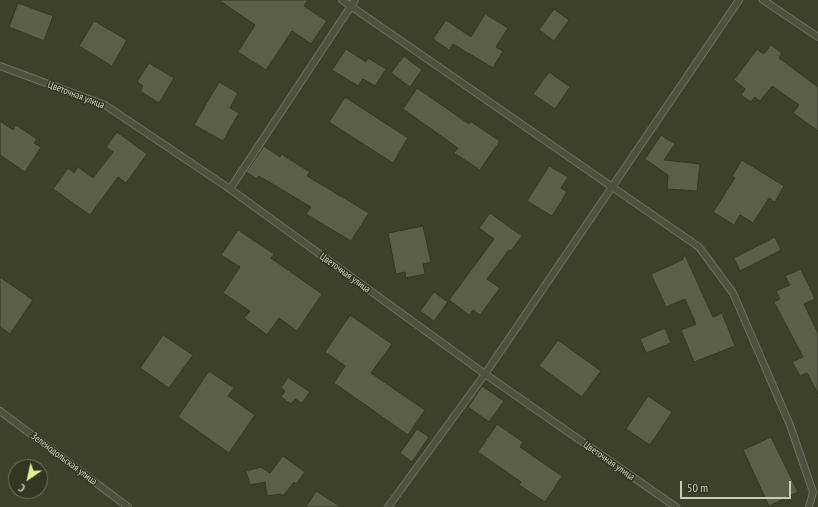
<!DOCTYPE html>
<meta charset="utf-8">
<style>
body{margin:0}
#map{position:relative;width:818px;height:507px;overflow:hidden;background:#3d4129;font-family:"PT Sans Narrow",sans-serif}
canvas{display:block}
.north{position:absolute;left:8px;top:459px;width:40px;height:40px;box-sizing:border-box;background:#333622;border:1px solid #6f725f;border-radius:50%;rotate:214deg;font-size:11px;font-weight:700;line-height:16px;text-align:center;color:#c8cbba}
.north::after{content:'';display:block;margin:auto;width:14px;height:18px;background:#dff09a;clip-path:polygon(50% 0,100% 100%,50% 72%,0 100%)}
.scale{position:absolute;left:680px;top:481px;width:111px;height:18px;box-sizing:border-box;border:2px solid #c8cbba;border-top:0;padding-left:5px;font-size:12px;line-height:14px;white-space:nowrap;color:#c8cbba;-webkit-text-stroke:3px #333622;paint-order:stroke}
</style>
<div id="map">
<canvas width="818" height="507"></canvas>
<div class="north">С</div>
<div class="scale">50 m</div>
</div>
<script>
const context = document.querySelector('canvas').getContext('2d');
context.lineJoin = 'round';
function fillPath(path, color) {
  context.fillStyle = color;
  context.fill(path, 'evenodd');
}
function poly(rows) {
  const path = new Path2D();
  for (const r of rows) {
    path.moveTo(r[0], r[1]);
    for (let i = 2; i < r.length; i += 2) path.lineTo(r[i], r[i + 1]);
  }
  return path;
}
function strokePath(path, color, width, dash) {
  context.strokeStyle = color;
  context.lineWidth = width;
  context.lineCap = dash ? 'butt' : 'round';
  context.setLineDash(dash || []);
  context.stroke(path);
}
function write(font, color, halo, rows, align = 'center') {
  context.font = font + ' "PT Sans Narrow",sans-serif';
  context.lineWidth = 3;
  context.setLineDash([]);
  context.textBaseline = 'middle';
  context.strokeStyle = halo;
  context.fillStyle = color;
  for (const [text, x, y, turn = 0] of rows) {
    context.save();
    context.translate(x, y);
    context.rotate((+turn || 0) * Math.PI / 180);
    context.textAlign = isNaN(turn) ? turn : align;
    if (halo) context.strokeText(text, 0, 0);
    context.fillText(text, 0, 0);
    context.restore();
  }
}
const building = poly([
 [219,0,308,0,304,6,327,21,311,44,292,31,266,70,238,52,255,25,219,0],
 [18,3,53,16,44,41,9,27,18,3],
 [554,9,569,20,554,41,539,30,554,9],
 [485,14,508,28,496,47,503,51,493,68,453,44,449,50,433,39,446,20,471,37,485,14],
 [94,21,127,40,112,66,79,46,94,21],
 [771,45,782,53,779,58,818,87,818,131,793,113,799,105,772,86,760,101,755,97,751,102,741,95,745,89,734,80,757,49,764,54,771,45],
 [346,49,366,62,368,58,386,69,375,86,363,79,358,86,332,70,346,49],
 [404,56,422,70,410,87,391,73,404,56],
 [149,63,174,78,159,103,140,91,143,86,137,82,149,63],
 [549,72,570,87,555,109,533,94,549,72],
 [219,82,238,93,230,108,239,113,223,141,194,125,219,82],
 [417,88,469,124,470,121,500,141,480,170,454,153,458,148,403,109,417,88],
 [345,97,408,138,393,163,329,122,345,97],
 [0,121,13,130,16,125,37,139,34,143,41,147,25,172,0,155,0,121],
 [117,132,147,154,126,183,118,177,90,215,53,189,68,168,74,173,78,167,93,178,113,152,106,147,117,132],
 [661,135,675,144,664,160,700,164,697,191,667,189,668,175,643,158,645,159,661,135],
 [264,146,280,157,281,154,310,172,307,176,369,213,351,241,306,214,311,207,259,176,257,179,246,172,264,146],
 [742,160,784,186,775,202,769,198,753,223,740,215,734,225,713,212,735,178,732,176,742,160],
 [549,166,568,177,561,188,567,192,552,216,527,201,549,166],
 [490,213,522,236,511,251,509,250,487,279,500,288,480,315,473,310,469,315,449,300,494,239,479,228,490,213],
 [423,226,431,262,423,264,425,274,406,278,405,272,396,274,388,233,423,226],
 [238,230,274,254,271,258,322,294,297,331,279,318,267,335,244,318,250,311,223,293,240,267,221,255,238,230],
 [775,237,781,250,740,271,734,258,775,237],
 [685,255,713,317,722,313,735,346,694,362,681,330,696,324,685,299,666,307,651,274,682,260,685,255],
 [801,269,815,299,804,304,818,333,818,394,807,373,800,376,792,362,803,357,774,302,780,299,776,291,790,285,785,276,801,269],
 [0,277,33,300,10,334,0,327,0,277],
 [434,292,448,302,434,321,420,311,434,292],
 [350,315,392,344,371,373,425,410,408,435,334,383,345,366,325,352,350,315],
 [665,328,671,343,646,353,640,339,665,328],
 [163,335,193,355,169,388,140,368,163,335],
 [558,340,601,371,582,397,539,366,558,340],
 [209,371,234,388,228,396,255,415,229,453,178,417,209,371],
 [288,377,310,392,302,403,295,399,291,404,281,397,285,391,281,388,288,377],
 [482,386,504,401,489,422,468,407,482,386],
 [648,396,672,412,650,445,626,429,648,396],
 [497,424,523,442,520,447,562,476,545,502,519,485,521,482,478,452,497,424],
 [417,429,429,437,412,462,400,453,417,429],
 [771,437,798,492,769,506,743,450,771,437],
 [283,456,305,472,296,484,294,482,283,496,281,494,267,496,265,482,250,485,246,471,261,467,270,473,283,456],
 [316,491,341,507,306,507,316,491]
]);
fillPath(building, '#5b5f46');
strokePath(building, '#353824', 1);
const lane = poly([
 [342,0,699,247,733,293,790,425,813,492,809,507],
 [763,0,818,37],
 [0,66,105,105,230,189,485,374,676,507],
 [230,189,355,0],
 [0,411,128,507],
 [388,507,485,374,739,0]
]);
strokePath(lane, '#6e715e', 8);
strokePath(lane, '#4d513d', 6);
write('10px', '#c8cbba', '#333622', [
 ["Цветочная улица",76,95,21],
 ["Цветочная улица",345,273,36],
 ["Зеленодольская улица",64,459,37],
 ["Цветочная улица",609,461,35]
]);
</script>
